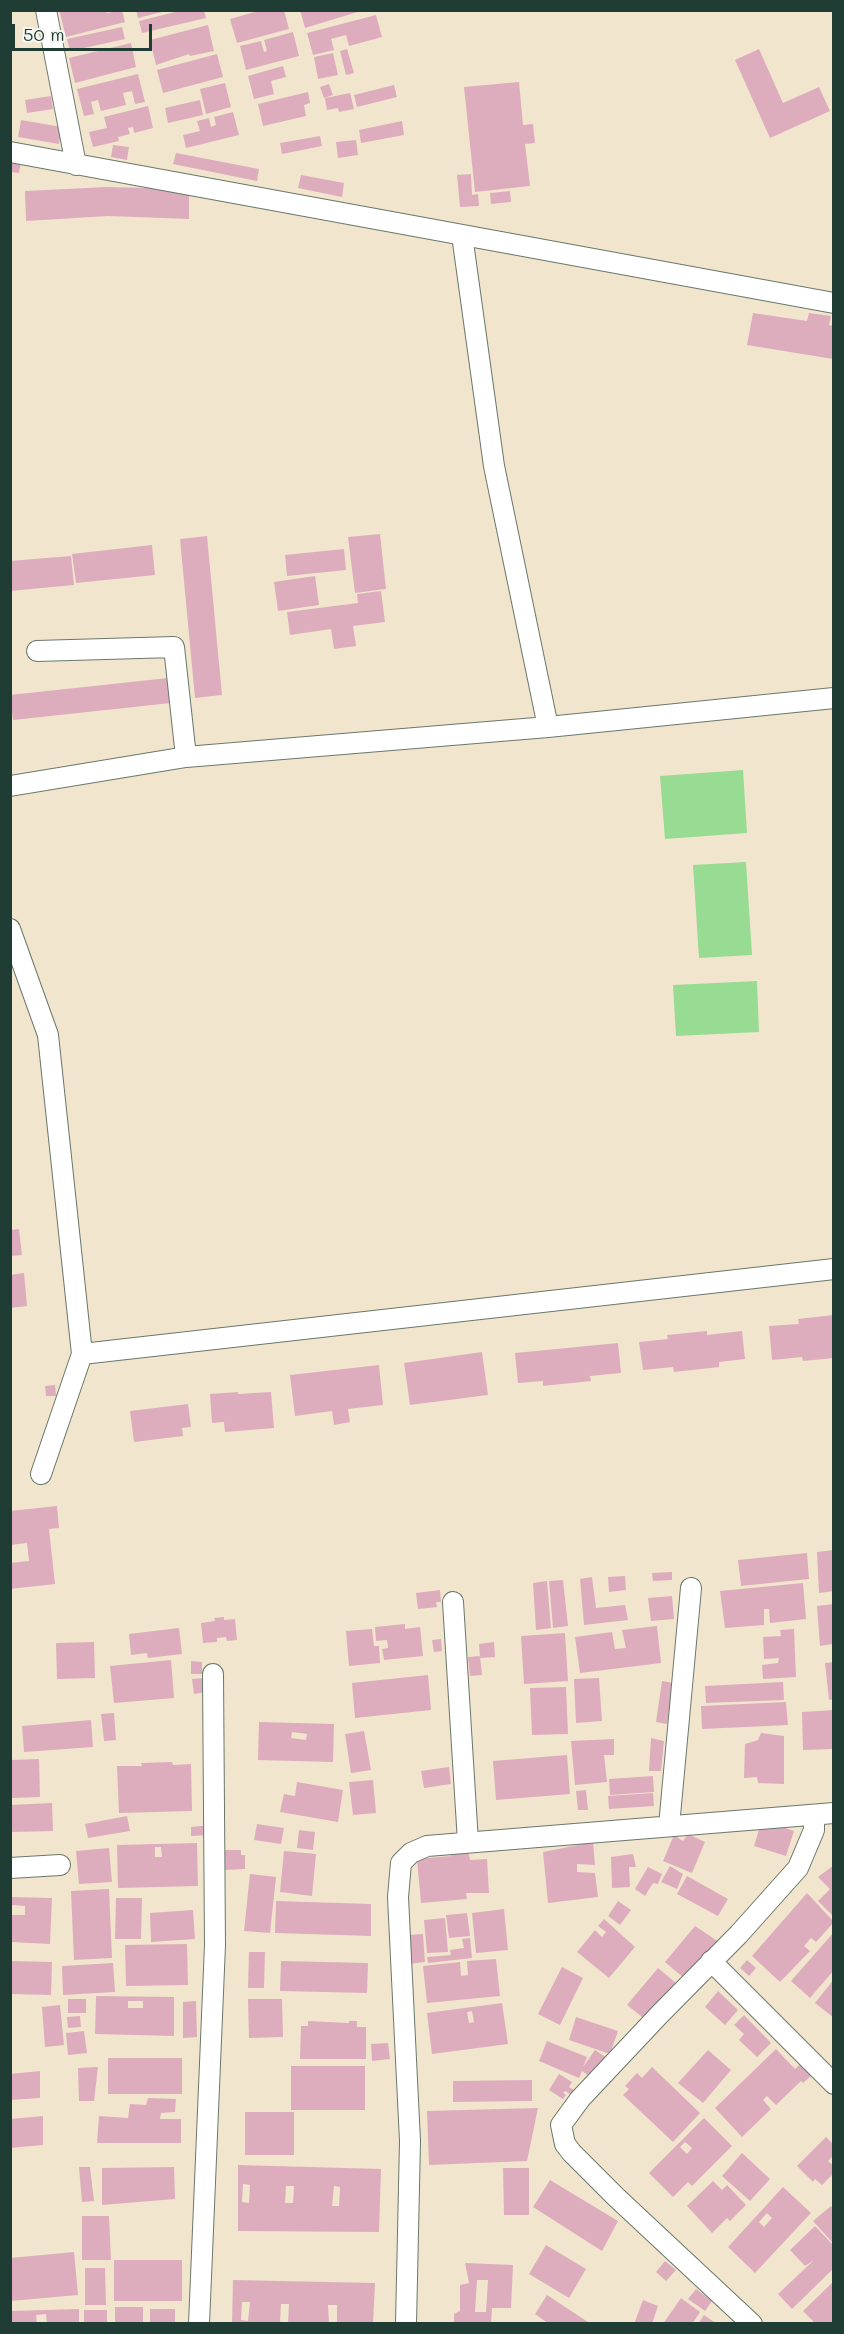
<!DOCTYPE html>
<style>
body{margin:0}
#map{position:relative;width:844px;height:2334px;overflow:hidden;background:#f2e5ce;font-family:Mali,sans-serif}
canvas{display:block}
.frame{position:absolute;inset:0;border:12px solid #1f3d34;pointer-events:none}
.scale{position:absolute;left:12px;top:24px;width:140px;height:27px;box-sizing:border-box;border:3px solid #1f3d34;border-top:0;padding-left:8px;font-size:18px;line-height:21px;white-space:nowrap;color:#1f3d34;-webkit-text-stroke:4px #f6f6f2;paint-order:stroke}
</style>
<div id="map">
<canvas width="844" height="2334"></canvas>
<div class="frame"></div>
<div class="scale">50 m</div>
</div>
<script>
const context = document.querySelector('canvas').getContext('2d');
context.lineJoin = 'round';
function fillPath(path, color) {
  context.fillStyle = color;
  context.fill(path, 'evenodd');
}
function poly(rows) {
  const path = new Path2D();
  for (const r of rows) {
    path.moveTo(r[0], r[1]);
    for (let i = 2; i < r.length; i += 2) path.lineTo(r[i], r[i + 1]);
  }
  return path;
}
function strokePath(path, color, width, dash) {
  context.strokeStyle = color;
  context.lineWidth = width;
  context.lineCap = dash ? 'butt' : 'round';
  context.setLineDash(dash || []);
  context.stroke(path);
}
fillPath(poly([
 [743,770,747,833,665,839,660,776],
 [746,862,752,955,699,958,693,865],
 [757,981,759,1032,676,1036,673,985]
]), '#98db93');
fillPath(poly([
 [59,10,106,10,107,13,122,10,125,22,66,37],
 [136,10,166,10,166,11,138,18],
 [183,10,204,10,206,18,142,33,139,21],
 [262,10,284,10,289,29,237,43,230,19],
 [300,10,361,10,361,11,305,28],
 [376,15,382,37,349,46,346,35,331,39,334,50,313,55,307,33],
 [208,25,214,51,190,56,189,54,156,65,150,40],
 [122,27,125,39,70,51,67,39],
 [293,32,299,56,246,70,240,46,261,41,264,52,267,51,264,40],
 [131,43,136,67,75,83,69,58],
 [347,49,354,73,346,75,340,51],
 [759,49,783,103,819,87,830,111,770,138,735,60],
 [333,53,338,75,318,79,314,57],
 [217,54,223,77,163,93,157,70],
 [283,66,286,77,271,81,274,94,254,99,248,76],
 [138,74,145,102,135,104,132,91,123,93,126,105,101,111,98,100,91,102,94,114,84,116,77,89],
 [519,82,523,125,533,124,535,143,525,144,530,186,475,192,464,87],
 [225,83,231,107,206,114,200,89],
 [329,84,333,95,324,98,320,87],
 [394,85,397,97,357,107,354,95],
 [308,92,310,103,304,105,306,116,263,126,258,104],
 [350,93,354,109,339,112,338,108,327,110,325,98],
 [51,96,53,109,27,113,25,100],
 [200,100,203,115,168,123,165,108],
 [148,106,153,128,134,133,133,127,128,128,130,134,118,137,119,141,93,147,89,132,107,128,104,117],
 [233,112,239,135,186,148,183,135,200,131,197,121,209,118,211,127,216,125,214,117],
 [21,120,62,127,59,144,18,137],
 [402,121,404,135,361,143,359,130],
 [320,136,322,146,282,154,280,143],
 [356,140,358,155,338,158,336,142],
 [113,145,129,147,127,160,111,157],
 [176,153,259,169,257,181,173,164],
 [10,160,21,162,19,173,10,172],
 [471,174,472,195,478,194,479,206,460,207,457,175],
 [301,175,344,183,342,197,298,188],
 [107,187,189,189,189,219,108,216,26,221,25,191],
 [510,191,511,202,491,204,490,193],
 [753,313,807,321,809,313,831,316,829,325,834,326,833,359,747,345],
 [380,534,386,589,355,593,348,537],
 [207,536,222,695,195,698,180,539],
 [152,545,155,575,76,583,72,554],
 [344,549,346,570,287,576,285,555],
 [71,556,74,585,10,591,10,561],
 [315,576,319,605,278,611,274,582],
 [381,591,385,622,353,626,356,646,334,649,331,629,290,635,287,612,358,603,357,594],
 [168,678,171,703,13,720,10,695],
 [19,1229,22,1255,10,1256,10,1230],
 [24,1273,27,1306,10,1308,10,1275],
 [834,1315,834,1358,803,1361,802,1357,772,1360,769,1326,799,1324,798,1319],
 [707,1331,707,1335,742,1331,745,1359,719,1362,719,1367,674,1372,673,1367,643,1370,639,1342,668,1339,667,1335],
 [618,1343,621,1373,590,1376,591,1381,543,1386,543,1381,518,1383,515,1353],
 [482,1352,488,1395,410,1405,404,1363],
 [379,1365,383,1405,348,1409,350,1422,334,1425,332,1411,295,1416,290,1375],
 [55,1385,56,1396,46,1396,45,1386],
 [238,1392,238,1394,271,1392,274,1428,225,1432,224,1422,212,1423,210,1394],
 [188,1404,191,1427,182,1428,183,1436,134,1442,130,1411],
 [57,1506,59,1528,49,1529,55,1584,10,1589,10,1563,29,1561,27,1543,10,1545,10,1511],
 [834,1550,834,1591,819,1593,817,1552],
 [807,1553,809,1579,741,1586,738,1560],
 [672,1572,672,1580,653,1581,652,1573],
 [625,1576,626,1590,609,1592,608,1577],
 [592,1577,596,1608,625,1605,628,1620,584,1625,580,1579],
 [563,1580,568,1626,553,1628,549,1581],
 [547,1581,551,1628,536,1630,533,1583],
 [803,1583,806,1619,770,1623,769,1609,764,1609,764,1625,725,1628,720,1591],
 [440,1590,441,1602,436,1602,437,1607,418,1609,416,1593],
 [672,1596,674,1619,651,1621,648,1598],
 [834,1604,834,1641,832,1641,832,1644,820,1646,817,1606],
 [224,1617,224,1620,235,1619,237,1640,227,1641,226,1637,217,1638,217,1642,203,1643,201,1623,215,1621,214,1618],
 [405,1624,405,1629,420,1627,423,1656,384,1660,382,1649,388,1648,387,1640,376,1641,375,1627],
 [657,1626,661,1663,580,1673,575,1637,612,1632,615,1649,626,1648,622,1630],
 [179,1628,182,1654,148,1658,147,1653,131,1655,129,1634],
 [372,1629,374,1646,379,1646,380,1663,349,1666,346,1631],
 [794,1629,796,1677,763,1679,762,1665,778,1663,779,1658,764,1659,763,1637,781,1636,780,1630],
 [565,1633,568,1681,524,1684,521,1636],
 [441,1639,442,1651,434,1652,432,1640],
 [94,1642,95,1678,57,1679,56,1643],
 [494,1642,495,1657,480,1658,479,1644],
 [480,1656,482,1675,470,1676,468,1657],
 [171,1660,174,1698,114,1703,110,1666],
 [191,1661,202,1662,202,1674,191,1674],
 [834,1662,834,1699,829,1700,825,1663],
 [428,1675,431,1710,355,1718,352,1683],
 [205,1678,206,1692,194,1694,192,1679],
 [599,1678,602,1721,576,1723,574,1679],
 [662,1681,673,1683,667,1724,656,1722],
 [783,1682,784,1700,706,1703,705,1686],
 [566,1687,568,1734,532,1735,530,1688],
 [786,1702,788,1725,702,1729,701,1706],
 [834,1710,834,1749,803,1750,802,1712],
 [114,1713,116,1740,104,1741,101,1714],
 [91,1720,93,1747,24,1752,22,1726],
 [259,1722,334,1724,333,1762,258,1760],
 [292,1732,307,1734,306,1740,291,1738],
 [364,1731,371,1770,351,1773,345,1734],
 [761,1733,784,1736,784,1784,758,1783,757,1777,744,1778,745,1744,758,1740],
 [651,1738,664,1741,661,1771,649,1771],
 [614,1739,614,1755,604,1755,607,1782,575,1785,571,1741],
 [567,1755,570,1794,496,1800,493,1761],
 [39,1759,40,1797,12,1798,11,1760],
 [172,1762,173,1765,191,1764,192,1811,119,1813,117,1766,142,1766,141,1763],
 [449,1767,451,1784,424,1788,421,1771],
 [653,1776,654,1792,610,1795,609,1779],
 [373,1780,376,1813,353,1815,349,1782],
 [297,1782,343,1790,338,1822,280,1812,284,1794,295,1796],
 [586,1790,588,1810,578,1810,576,1791],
 [653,1793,654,1806,609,1809,608,1796],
 [52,1803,53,1831,11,1832,10,1805],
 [127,1816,130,1831,88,1838,85,1824],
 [762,1820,794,1831,786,1856,754,1846],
 [257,1824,284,1828,281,1844,254,1840],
 [211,1825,211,1835,191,1836,191,1827],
 [299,1830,315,1832,313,1850,297,1848],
 [688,1834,705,1842,692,1873,663,1861,674,1835,683,1841],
 [593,1842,595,1865,577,1864,577,1872,595,1873,598,1897,548,1903,543,1852],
 [197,1843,198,1886,118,1888,117,1845],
 [155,1847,161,1847,162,1857,155,1857],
 [109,1848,112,1882,79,1884,76,1851],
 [468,1848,470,1860,487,1859,489,1893,466,1893,467,1899,421,1903,417,1859,451,1856,451,1850],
 [225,1850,241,1850,241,1855,245,1855,245,1869,225,1870],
 [284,1851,316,1854,312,1896,280,1892],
 [633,1854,636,1867,629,1867,630,1887,612,1888,611,1857],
 [834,1865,834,1917,818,1901,830,1889,818,1877],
 [670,1866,683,1874,677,1889,661,1882],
 [648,1867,662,1874,658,1884,653,1883,645,1896,635,1889],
 [250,1874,276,1877,270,1933,244,1931],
 [687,1876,728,1899,718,1916,677,1894],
 [109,1889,112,1958,74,1960,71,1891],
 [807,1893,834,1922,816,1942,811,1938,804,1946,810,1951,780,1982,752,1956],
 [12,1897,52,1898,50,1944,11,1942,12,1915,25,1915,25,1906,12,1905],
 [116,1898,142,1898,141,1939,115,1939],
 [276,1901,371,1904,371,1936,275,1933],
 [618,1901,631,1910,620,1925,608,1916],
 [504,1909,508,1950,476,1953,472,1913],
 [193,1910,195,1939,151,1942,150,1913],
 [467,1913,470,1936,449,1938,446,1915],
 [445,1918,448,1952,427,1953,424,1920],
 [604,1919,635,1947,609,1978,577,1952,595,1930,602,1937,606,1932,598,1926],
 [695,1926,719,1942,685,1979,665,1962],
 [834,1932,834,1970,810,1998,791,1981],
 [423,1934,425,1962,409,1964,407,1935],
 [470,1938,472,1958,428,1963,427,1957,451,1955,450,1950,464,1948,462,1939],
 [187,1944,188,1985,126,1986,125,1945],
 [249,1952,265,1952,264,1988,248,1988],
 [496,1959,500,1996,427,2003,423,1966,460,1962,461,1976,468,1975,467,1961],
 [747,1960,756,1968,749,1976,740,1968],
 [10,1961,52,1962,51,1995,10,1994],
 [281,1961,368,1963,367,1993,280,1991],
 [113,1963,115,1992,63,1995,62,1966],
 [562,1967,583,1978,560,2025,538,2014],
 [658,1968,676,1983,646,2020,627,2005],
 [834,1979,834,2018,815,2003],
 [718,1991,738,2010,725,2025,705,2007],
 [96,1996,174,1997,174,2036,95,2034],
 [128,2001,143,2001,143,2008,128,2008],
 [68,1999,86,1999,86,2013,68,2013],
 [248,1999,282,1999,283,2037,249,2038],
 [196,2001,197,2037,183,2038,183,2002],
 [502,2003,508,2044,432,2054,427,2013],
 [472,2011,474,2022,469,2023,467,2012],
 [60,2005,64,2045,45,2047,42,2007],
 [744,2015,771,2043,757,2057,739,2040,744,2034,734,2025],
 [80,2016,81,2027,68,2028,67,2017],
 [576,2017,618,2031,610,2054,569,2040],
 [308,2021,349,2023,349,2021,357,2021,357,2027,366,2027,366,2059,300,2059,301,2026,308,2026],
 [84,2031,87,2053,68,2055,66,2033],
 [547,2041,587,2057,583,2067,595,2050,607,2058,592,2078,582,2071,579,2078,539,2061],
 [388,2043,390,2059,372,2061,371,2044],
 [776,2049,795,2069,800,2064,811,2076,803,2083,801,2081,776,2105,767,2096,763,2100,771,2109,742,2137,715,2108],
 [708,2050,731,2070,703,2103,678,2083],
 [108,2058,182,2058,182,2094,108,2094],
 [291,2066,365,2066,365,2110,291,2110],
 [98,2067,94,2101,79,2101,78,2068],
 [652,2067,700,2113,673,2142,623,2095,629,2089,625,2086,637,2073,642,2078],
 [40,2071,40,2098,10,2100,10,2074],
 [559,2074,572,2082,569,2087,574,2090,572,2095,565,2091,563,2093,566,2095,563,2099,549,2090],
 [532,2080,532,2101,453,2102,453,2081],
 [148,2098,176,2099,175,2112,161,2113,160,2119,181,2119,181,2143,97,2143,99,2116,128,2118,130,2104,146,2105],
 [538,2108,527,2161,429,2165,427,2111],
 [245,2112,294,2112,294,2155,245,2155],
 [43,2116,43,2145,10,2148,10,2119],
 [704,2118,732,2146,692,2186,688,2182,673,2197,649,2173],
 [685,2142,692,2148,687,2154,680,2147],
 [826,2137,834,2145,834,2155,828,2161,834,2166,834,2173,822,2185,815,2179,813,2182,797,2166],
 [742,2153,770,2179,750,2201,722,2176],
 [238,2165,381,2169,379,2232,238,2231],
 [243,2184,250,2185,249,2203,242,2202],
 [286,2186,294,2186,293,2203,285,2203],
 [334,2186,340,2187,339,2206,332,2206],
 [79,2167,90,2167,94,2201,82,2202],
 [174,2167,175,2199,102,2205,102,2168],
 [503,2168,529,2168,529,2215,504,2215],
 [550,2180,618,2221,602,2251,533,2207],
 [713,2181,722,2190,727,2185,746,2205,730,2221,727,2218,712,2233,687,2206],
 [783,2187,811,2213,755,2273,728,2247],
 [767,2213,772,2218,764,2227,759,2222],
 [831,2206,834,2210,834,2241,832,2242,813,2221],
 [82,2216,109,2216,111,2260,82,2260],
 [815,2226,834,2246,834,2268,792,2309,778,2294,814,2260,805,2266,790,2250],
 [546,2245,586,2269,569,2298,529,2274],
 [74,2252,78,2295,10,2301,10,2258],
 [114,2260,182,2260,182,2301,114,2301],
 [665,2261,676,2270,666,2281,656,2272],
 [465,2263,513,2265,511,2308,492,2308,491,2324,454,2324,454,2314,460,2311,460,2285,469,2283],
 [477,2280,488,2280,486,2312,475,2312],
 [85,2268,105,2268,106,2305,85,2305],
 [233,2280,375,2283,373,2324,337,2324,337,2305,328,2305,329,2324,288,2324,289,2304,281,2304,280,2324,232,2324],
 [242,2302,250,2302,248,2321,241,2320],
 [834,2281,834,2324,816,2324,803,2311],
 [696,2289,712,2301,705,2311,688,2299],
 [547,2295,591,2324,549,2324,535,2314],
 [681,2298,700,2312,692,2324,663,2324],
 [643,2300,658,2306,652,2324,634,2324],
 [115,2307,143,2307,143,2324,115,2324],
 [79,2309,79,2324,47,2324,46,2314,36,2315,37,2324,10,2324,10,2311],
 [150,2309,175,2309,175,2324,150,2324],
 [84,2310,107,2310,107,2324,84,2324],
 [704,2315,717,2324,698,2324]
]), '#ddadbe');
const street = poly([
 [46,10,76,165],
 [10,152,834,303],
 [462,235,494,466,548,727],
 [37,651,174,647,186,757],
 [10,786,186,757,548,727,834,698],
 [10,929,48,1035,82,1354,41,1474],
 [82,1354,834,1269],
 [453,1602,468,1842],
 [669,1826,691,1588],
 [10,1868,60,1865],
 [711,1961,834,2084],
 [199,2324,215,1945,213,1674],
 [406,2324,410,2141,398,1897,401,1863,411,1853,427,1846,834,1813],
 [752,2324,616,2197,572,2153,565,2144,561,2125,580,2099,660,2014,739,1934,798,1868,814,1830,814,1815]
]);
strokePath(street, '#69786a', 22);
strokePath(street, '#fff', 20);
</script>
